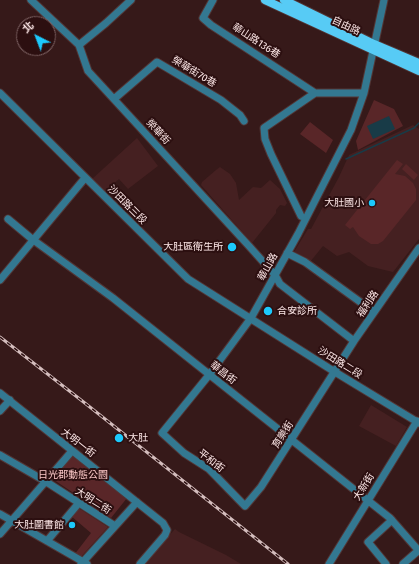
<!DOCTYPE html>
<meta charset="utf-8">
<style>
body{margin:0}
#map{position:relative;width:419px;height:564px;overflow:hidden;background:#361919;font-family:"Fira Sans","Noto Sans TC",sans-serif}
canvas{display:block}
.north{position:absolute;left:16px;top:16px;width:40px;height:40px;box-sizing:border-box;background:#2c0f10;border:1px solid #806566;border-radius:50%;rotate:318deg;font-size:11px;font-weight:700;line-height:16px;text-align:center;color:#fde7e7}
.north::after{content:'';display:block;margin:auto;width:14px;height:18px;background:#1cc9fc;clip-path:polygon(50% 0,100% 100%,50% 72%,0 100%)}
</style>
<div id="map">
<canvas width="419" height="564"></canvas>
<div class="north">北</div>
</div>
<script>
const context = document.querySelector('canvas').getContext('2d');
context.lineJoin = 'round';
function fillPath(path, color) {
  context.fillStyle = color;
  context.fill(path, 'evenodd');
}
function poly(rows) {
  const path = new Path2D();
  for (const r of rows) {
    path.moveTo(r[0], r[1]);
    for (let i = 2; i < r.length; i += 2) path.lineTo(r[i], r[i + 1]);
  }
  return path;
}
function strokePath(path, color, width, dash) {
  context.strokeStyle = color;
  context.lineWidth = width;
  context.lineCap = dash ? 'butt' : 'round';
  context.setLineDash(dash || []);
  context.stroke(path);
}
function write(font, color, halo, rows, align = 'center') {
  context.font = font + ' "Fira Sans","Noto Sans TC",sans-serif';
  context.lineWidth = 4;
  context.setLineDash([]);
  context.textBaseline = 'middle';
  context.strokeStyle = halo;
  context.fillStyle = color;
  for (const [text, x, y, turn = 0] of rows) {
    context.save();
    context.translate(x, y);
    context.rotate((+turn || 0) * Math.PI / 180);
    context.textAlign = isNaN(turn) ? turn : align;
    if (halo) context.strokeText(text, 0, 0);
    context.fillText(text, 0, 0);
    context.restore();
  }
}
fillPath(poly([
 [413,125,419,129,419,239,393,272,368,266,349,252,337,256,323,246,310,262,294,252,308,229,311,229,339,177,349,155],
 [137,138,158,166,128,189,119,179,104,192,92,179],
 [220,167,230,174,236,183,239,200,253,187,261,188,270,180,280,189,287,203,285,206,280,205,276,210,276,213,252,243,201,185,202,182,216,170],
 [371,405,407,427,396,446,359,426],
 [175,529,179,532,226,555,241,564,143,564]
]), '#452021');
fillPath(poly([
 [374,100,394,109,403,126,358,150,356,141],
 [310,122,333,140,326,153,300,134],
 [397,160,403,164,395,174,405,176,413,183,416,189,416,200,383,241,378,244,371,244,359,236,353,227,350,229,345,225],
 [406,164,418,175,414,180,402,169],
 [71,454,127,498,111,518,51,478],
 [77,507,108,527,79,559,74,555,91,533,71,516]
]), '#592628');
fillPath(poly([
 [389,116,395,129,373,139,367,126]
]), '#183b47');
strokePath(poly([
 [346,159,414,128,419,123]
]), '#183b47', 1.5);
const minor = poly([
 [31,0,79,45,88,71,249,246,275,275,280,284,354,341],
 [213,0,203,18,211,25,315,93],
 [384,0,364,93,351,130,298,234,251,318,209,375,162,433,184,453,209,469,245,506,261,487,354,341,419,248],
 [79,45,106,23,131,0],
 [0,93,188,279,335,372,419,423],
 [114,99,157,62,221,100,240,115,244,121],
 [301,216,271,154,265,139,264,128,315,93,364,93],
 [8,219,32,239,113,298,390,518,419,551],
 [287,253,305,262,374,312],
 [0,280,85,178],
 [0,393,163,523,167,530,165,535,140,564],
 [0,411,10,400],
 [0,455,45,481,115,526],
 [0,514,87,564],
 [0,534,72,451],
 [47,541,78,504],
 [81,564,137,502],
 [329,564,417,421],
 [386,564,368,542,392,520],
 [403,564,419,550]
]);
const major = poly([
 [265,0,419,71],
 [284,0,374,44,419,63]
]);
strokePath(minor, '#523636', 9);
strokePath(major, '#523636', 10);
strokePath(minor, '#337891', 7);
strokePath(major, '#57cbf5', 8);
const rail = poly([
 [0,337,81,400,288,564]
]);
strokePath(rail, '#d4bdbd', 3);
strokePath(rail, '#2c0f10', 1.5, [4.5]);
for (const [x, y, r, color] of [
 [372,203,4,"#1cc9fc"],
 [232,247,5,"#1cc9fc"],
 [268,311,5,"#1cc9fc"],
 [119,438,5,"#1cc9fc"],
 [72,525,4,"#1cc9fc"]
]) {
  const dot = new Path2D();
  dot.arc(x, y, r, 0, 2 * Math.PI);
  context.fillStyle = color;
  context.fill(dot);
  strokePath(dot, '#2c0f10', 1.5);
}
write('10px', '#fde7e7', '#2c0f10', [
 ["自由路",346,26,25],
 ["華山路136巷",256,41,33],
 ["榮華街70巷",194,72,31],
 ["榮華街",158,132,47],
 ["沙田路三段",127,205,45],
 ["華山路",268,267,-61],
 ["福利路",368,304,-56],
 ["沙田路二段",340,363,32],
 ["華昌街",223,373,38],
 ["育樂街",283,435,-57],
 ["大明一街",78,443,38],
 ["平和街",211,461,38],
 ["大新街",364,487,-58],
 ["大明二街",93,501,32]
]);
write('10px', '#fde7e7', '#2c0f10', [
 ["大肚國小",364,203],
 ["大肚區衛生所",223,247],
 ["合安診所",277,311,"left"],
 ["大肚",128,438,"left"],
 ["大肚圖書館",64,525]
], 'right');
write('10px', '#fbc8c7', '#2c0f10', [
 ["日光郡動態公園",73,475]
]);
</script>
